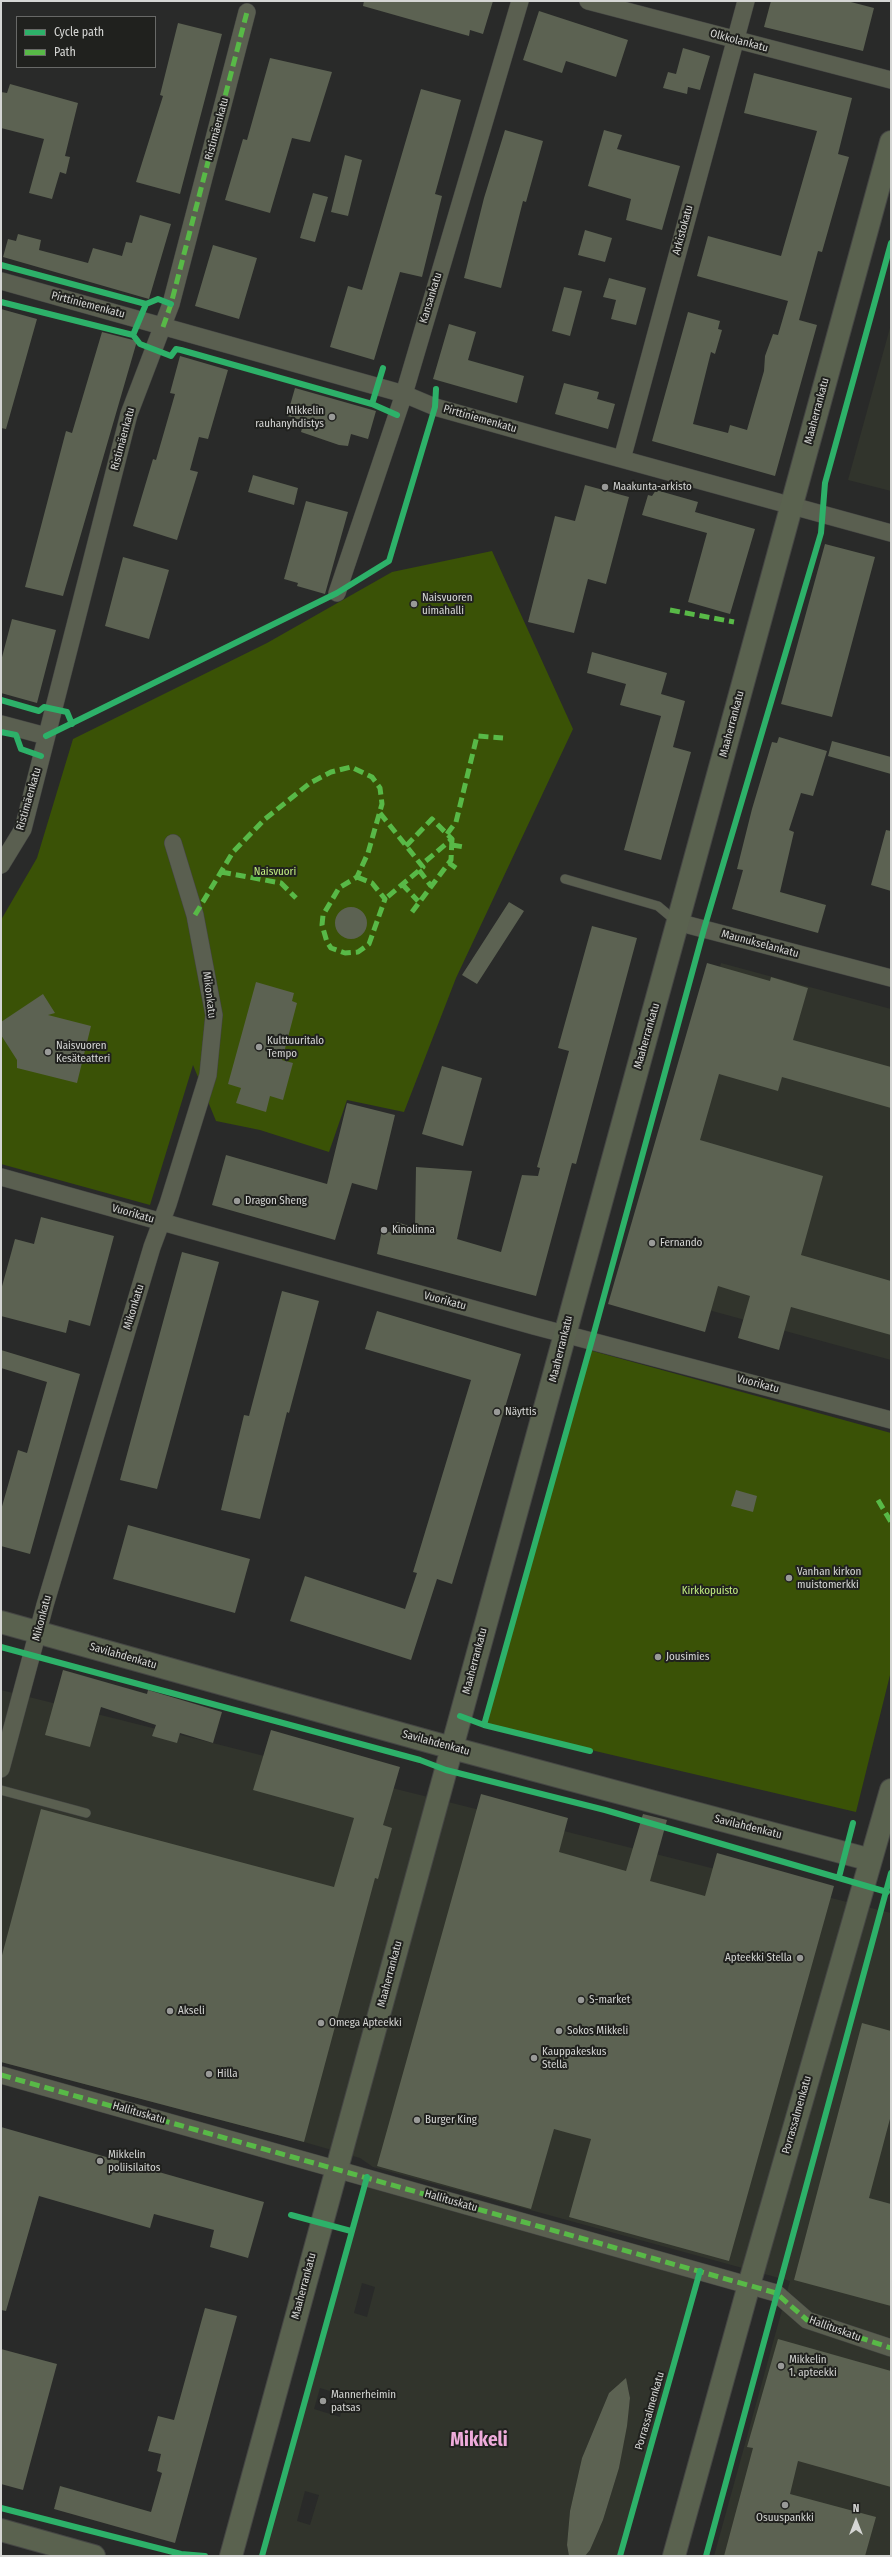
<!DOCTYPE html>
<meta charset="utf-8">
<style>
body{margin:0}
#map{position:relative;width:892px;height:2557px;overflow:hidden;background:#292a29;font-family:"Fira Sans Condensed",sans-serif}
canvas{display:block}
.frame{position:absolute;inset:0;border:2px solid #d5d6d4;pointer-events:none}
.legend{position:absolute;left:16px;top:16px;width:140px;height:52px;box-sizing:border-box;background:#20211e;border:1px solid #686967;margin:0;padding:5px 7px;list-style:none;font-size:12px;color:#d5d6d4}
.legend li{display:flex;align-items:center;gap:8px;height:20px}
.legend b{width:20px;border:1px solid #686967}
.north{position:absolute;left:836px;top:2501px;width:40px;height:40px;-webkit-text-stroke:3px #20211e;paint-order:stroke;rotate:0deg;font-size:11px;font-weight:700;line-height:16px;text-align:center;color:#d5d6d4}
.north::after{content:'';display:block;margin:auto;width:14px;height:18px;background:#d5d6d4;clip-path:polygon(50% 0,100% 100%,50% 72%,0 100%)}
</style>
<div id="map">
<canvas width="892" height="2557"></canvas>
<div class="frame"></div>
<ul class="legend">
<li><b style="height:5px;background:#2db169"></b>Cycle path</li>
<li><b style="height:5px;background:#58b947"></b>Path</li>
</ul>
<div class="north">N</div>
</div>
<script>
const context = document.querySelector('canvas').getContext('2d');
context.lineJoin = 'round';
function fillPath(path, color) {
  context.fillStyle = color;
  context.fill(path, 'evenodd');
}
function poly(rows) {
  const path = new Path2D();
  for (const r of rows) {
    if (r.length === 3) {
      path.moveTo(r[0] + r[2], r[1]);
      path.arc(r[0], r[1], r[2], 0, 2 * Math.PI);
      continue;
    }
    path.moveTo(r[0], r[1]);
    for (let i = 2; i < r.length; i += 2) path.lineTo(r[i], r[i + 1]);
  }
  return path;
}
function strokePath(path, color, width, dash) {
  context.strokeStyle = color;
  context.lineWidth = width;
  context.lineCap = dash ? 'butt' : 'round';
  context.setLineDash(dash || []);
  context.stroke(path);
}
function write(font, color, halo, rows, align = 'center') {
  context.font = font + ' "Fira Sans Condensed",sans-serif';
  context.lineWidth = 4;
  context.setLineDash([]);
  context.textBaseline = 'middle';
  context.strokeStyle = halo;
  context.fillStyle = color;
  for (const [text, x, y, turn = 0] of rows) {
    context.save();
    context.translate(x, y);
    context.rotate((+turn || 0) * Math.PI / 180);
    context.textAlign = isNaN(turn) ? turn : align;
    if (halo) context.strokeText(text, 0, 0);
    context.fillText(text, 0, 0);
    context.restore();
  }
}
fillPath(poly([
 [891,324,891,491,848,480],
 [721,963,891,1009,891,1360,632,1289],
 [1,1690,891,1913,891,2556,714,2556,790,2281,373,2167,360,2158,304,2142,1,2062],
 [367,2177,700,2271,620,2556,585,2556,590,2550,603,2520,619,2468,630,2399,628,2387,624,2384,619,2384,609,2393,582,2458,570,2511,567,2545,569,2556,262,2556],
 [362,2283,375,2287,367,2317,354,2313],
 [320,2388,346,2396,340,2417,314,2409],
 [305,2491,319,2495,310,2525,297,2521]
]), '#31342c');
fillPath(poly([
 [492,551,573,729,456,978,404,1112,347,1100,329,1152,260,1130,216,1121,193,1065,150,1205,1,1164,1,920,37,858,73,739,267,643,392,572],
 [589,1350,891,1433,891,1671,856,1812,484,1725]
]), '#3a5206');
fillPath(poly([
 [364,1,493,1,483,34,470,30,469,36,363,6],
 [771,1,847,1,874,8,863,51,764,27],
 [539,11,628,40,616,77,566,61,562,73,523,60],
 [178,23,222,34,180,194,136,182,163,96,160,95],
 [683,48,710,56,700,90,688,87,687,94,663,88,668,72,676,74],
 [270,58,332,72,310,142,292,138,270,213,225,200,243,139,247,140],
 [754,73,852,98,838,154,849,157,822,252,818,251,799,320,817,325,775,476,652,441,688,312,720,321,718,329,722,330,715,354,711,352,693,424,728,433,730,425,747,430,764,371,765,356,773,334,778,335,788,301,697,276,708,236,781,256,817,131,744,113],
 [10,84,78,103,65,156,70,157,66,174,60,172,52,199,29,193,44,139,1,128,1,92,7,93],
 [421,89,461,100,435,194,442,196,422,277,400,272,374,360,330,347,348,286,362,290],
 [505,130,543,141,526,202,523,201,501,288,464,278,484,198],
 [604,130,622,135,617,149,680,166,662,230,626,220,631,199,588,186],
 [345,155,362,160,348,216,331,212],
 [313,193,328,197,315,242,300,238],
 [140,215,171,224,149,299,3,257,8,239,16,241,18,234,41,240,39,250,88,263,93,248,122,256,126,242,132,243],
 [585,230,612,238,605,262,578,255],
 [213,245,257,258,239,319,195,306],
 [609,278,646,288,636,325,611,319,616,300,603,297],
 [564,287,582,291,570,336,552,331],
 [1,309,37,319,6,429,1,428],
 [449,324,476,332,468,360,524,376,517,403,433,379],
 [102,332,137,341,63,596,25,587,66,431,72,433],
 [180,356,228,370,208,439,199,437,190,470,198,472,177,540,133,526,153,459,156,460,175,394,170,393],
 [564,383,599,392,597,399,615,404,608,429,555,414],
 [295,388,376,411,368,439,351,434,348,446,339,445,301,432,304,421,287,416],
 [253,475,298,488,294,505,248,492],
 [585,485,629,497,606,584,588,579,574,633,528,622,555,516,575,521],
 [656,490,698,502,695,512,755,529,730,614,688,602,707,533,642,515,648,495,652,496],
 [306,501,348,512,325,594,297,586,298,583,284,579],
 [825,544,875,557,832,717,781,704],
 [123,557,169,570,149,639,105,626],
 [12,619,56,630,37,703,1,693,1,661],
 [592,652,667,673,661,694,685,701,673,747,691,752,661,860,624,850,661,716,620,705,626,684,587,673],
 [779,737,827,751,813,796,801,793,789,830,794,832,780,892,826,905,818,933,732,909,743,870,737,869,752,809,772,742,777,743],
 [832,741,891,757,891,774,828,756],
 [886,830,891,831,891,891,871,885],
 [509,902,524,911,477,984,462,975],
 [351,923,16],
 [592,926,637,938,576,1164,572,1163,536,1296,377,1254,382,1230,394,1233,397,1222,415,1228,416,1167,472,1171,457,1239,501,1252,522,1175,538,1176,540,1168,537,1167,569,1051,558,1048],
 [707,963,770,981,771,977,808,988,793,1040,891,1067,891,1108,782,1077,778,1091,719,1074,700,1140,823,1176,801,1255,891,1281,891,1335,791,1307,779,1350,738,1338,750,1296,718,1286,705,1332,608,1304],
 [256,982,294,993,292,1001,297,1003,282,1060,293,1063,283,1100,270,1096,266,1112,236,1103,241,1088,228,1084],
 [43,994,55,1013,48,1015,91,1026,77,1083,17,1068,17,1060,1,1035,1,1022],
 [442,1066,482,1078,463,1146,422,1134],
 [347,1103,395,1115,377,1190,352,1183,335,1240,212,1205,226,1155,327,1184],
 [41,1217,114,1236,90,1326,69,1320,66,1333,1,1316,1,1290,15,1239,34,1244],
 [182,1252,219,1262,157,1489,120,1480],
 [282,1291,319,1301,289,1413,287,1412,260,1519,221,1510,244,1415,249,1416],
 [377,1311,521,1354,452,1584,437,1579,411,1660,290,1621,305,1576,405,1609,417,1573,413,1572,471,1380,365,1349],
 [1,1350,80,1374,30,1554,1,1546,1,1510,18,1450,27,1453,47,1382,1,1368],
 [736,1490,757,1496,753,1512,731,1506],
 [128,1525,250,1559,235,1613,113,1579],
 [63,1670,147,1694,148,1690,222,1712,213,1743,180,1733,177,1743,152,1736,156,1725,101,1707,90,1747,45,1735],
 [271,1730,400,1767,383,1825,392,1828,378,1879,375,1878,304,2142,1,2062,1,1959,41,1809,334,1887,354,1818,253,1790],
 [481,1794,568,1818,559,1852,626,1871,643,1814,667,1820,650,1881,705,1896,717,1853,834,1886,729,2261,569,2217,591,2139,572,2134,554,2129,531,2209,377,2166],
 [862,2023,891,2031,891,2115,869,2198,891,2204,891,2306,794,2280],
 [1,2127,264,2202,248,2258,210,2247,214,2230,154,2214,150,2228,39,2196,6,2311,1,2310],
 [205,2308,237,2316,175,2543,54,2509,60,2486,151,2512,162,2473,157,2471,161,2454,148,2451,158,2416,174,2420],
 [778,2339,891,2371,891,2487,798,2461,790,2494,876,2517,865,2556,724,2556,753,2448,747,2447],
 [1,2349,57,2364,23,2490,1,2484],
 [626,2378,630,2398,627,2426,619,2468,603,2520,590,2550,585,2556,569,2556,567,2545,570,2511,582,2458,609,2393]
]), '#5c6252');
const lane = poly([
 [565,879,658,906,677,922],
 [1,1790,86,1813]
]);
const street = poly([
 [588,1,891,80],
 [1,281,404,394,435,407,556,441,891,533],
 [622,459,746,1],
 [337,593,404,394,520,1],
 [1,724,46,736],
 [1,865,23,829,129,414,171,304,247,12],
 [677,922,891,978],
 [1,1177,534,1326,891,1420],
 [1,1769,45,1605,152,1247,168,1204,208,1075,214,1015,195,915,173,843],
 [1,2075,776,2293,807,2320,891,2348]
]);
const secondary = poly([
 [1,1622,452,1748,871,1860],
 [1,2530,94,2556],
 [231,2556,891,142],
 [674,2556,749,2285,891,1790]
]);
strokePath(lane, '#454644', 10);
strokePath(street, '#454644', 18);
strokePath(secondary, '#454644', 24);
strokePath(lane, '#5a5f50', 9);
strokePath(street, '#5a5f50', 17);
strokePath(secondary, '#5a624f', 22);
strokePath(poly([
 [163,327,171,304,247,12],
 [670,610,734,622],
 [380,813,423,867,385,899],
 [447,834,456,822,477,736,503,738],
 [452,845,464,847],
 [406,846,432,819,452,839,421,865],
 [449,863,456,868],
 [419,870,431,886],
 [221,872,281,883,296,898],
 [402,884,418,901],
 [412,912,451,860,452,839],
 [195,915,233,852,265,819,310,783,331,772,351,767,372,777,380,788,382,804,368,853,357,877,339,888,323,915,322,925,327,942,331,948,345,953,358,952,369,944,385,899,372,883,357,877],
 [878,1500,891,1522],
 [1,2075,776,2293,807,2320,891,2348]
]), '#58b947', 5, [10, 5]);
strokePath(poly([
 [1,265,146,304],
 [1,302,133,335],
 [171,304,158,299,146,304,133,335,140,344,171,356,176,349,181,350,372,404],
 [383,368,372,404,397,415],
 [1,700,39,711,44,707,67,712,72,724],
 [1,732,16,735,21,749,41,756],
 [46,736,337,593,389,561,435,407,436,389],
 [1,1647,420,1760,446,1770,605,1810,887,1892],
 [460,1716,484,1725,590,1751],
 [484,1725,592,1340,704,929,821,533,825,483,891,243],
 [839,1877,853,1823],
 [291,2215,351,2231],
 [1,2508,181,2554,205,2556],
 [262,2556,367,2177],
 [620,2556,700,2271],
 [706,2556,891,1873]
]), '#2db169', 6);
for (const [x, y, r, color] of [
 [332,417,4,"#999a98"],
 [605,487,4,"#999a98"],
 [414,604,4,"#999a98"],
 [259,1047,4,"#999a98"],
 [48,1052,4,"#999a98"],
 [237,1201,4,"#999a98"],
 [384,1230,4,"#999a98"],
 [652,1243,4,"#999a98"],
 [497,1412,4,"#999a98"],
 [789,1578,4,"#999a98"],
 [658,1657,4,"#999a98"],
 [800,1958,4,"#999a98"],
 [581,2000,4,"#999a98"],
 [170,2011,4,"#999a98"],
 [321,2023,4,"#999a98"],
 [559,2031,4,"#999a98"],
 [534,2058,4,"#999a98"],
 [209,2074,4,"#999a98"],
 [417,2120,4,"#999a98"],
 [100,2161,4,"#999a98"],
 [781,2366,4,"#999a98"],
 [323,2401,4,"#999a98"],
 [785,2505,4,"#999a98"]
]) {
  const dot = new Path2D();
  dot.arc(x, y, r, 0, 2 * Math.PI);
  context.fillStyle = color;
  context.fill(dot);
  strokePath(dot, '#20211e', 1.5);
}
write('11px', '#d5d6d4', '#20211e', [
 ["Olkkolankatu",739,41,15],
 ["Ristimäenkatu",217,129,-75],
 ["Arkistokatu",683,230,-75],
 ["Kansankatu",431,298,-73],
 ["Pirttiniemenkatu",88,305,15],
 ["Maaherrankatu",817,411,-75],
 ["Pirttiniemenkatu",480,419,16],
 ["Ristimäenkatu",123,439,-75],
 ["Maaherrankatu",732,724,-75],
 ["Ristimäenkatu",29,799,-74],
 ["Maunukselankatu",760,944,15],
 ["Mikonkatu",209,995,83],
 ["Maaherrankatu",647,1036,-74],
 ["Vuorikatu",133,1214,16],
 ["Vuorikatu",445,1301,15],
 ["Mikonkatu",134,1307,-73],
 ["Maaherrankatu",561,1349,-76],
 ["Vuorikatu",758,1384,15],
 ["Mikonkatu",42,1618,-75],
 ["Savilahdenkatu",123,1656,16],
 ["Maaherrankatu",475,1661,-75],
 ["Savilahdenkatu",436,1743,15],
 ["Savilahdenkatu",748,1827,14],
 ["Maaherrankatu",390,1974,-75],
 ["Hallituskatu",139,2113,16],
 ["Porrassalmenkatu",797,2115,-74],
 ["Hallituskatu",451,2201,16],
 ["Maaherrankatu",304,2286,-75],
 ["Hallituskatu",835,2329,20],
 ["Porrassalmenkatu",650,2411,-74]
]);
write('11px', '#d5d6d4', '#20211e', [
 ["Mikkelin",324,411,"right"],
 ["rauhanyhdistys",324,424,"right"],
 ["Maakunta-arkisto",613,487],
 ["Naisvuoren",422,598],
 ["uimahalli",422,611],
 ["Kulttuuritalo",267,1041],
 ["Tempo",267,1054],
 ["Naisvuoren",56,1046],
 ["Kesäteatteri",56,1059],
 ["Dragon Sheng",245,1201],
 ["Kinolinna",392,1230],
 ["Fernando",660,1243],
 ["Näyttis",505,1412],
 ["Vanhan kirkon",797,1572],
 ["muistomerkki",797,1585],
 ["Jousimies",666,1657],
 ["Apteekki Stella",792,1958,"right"],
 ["S-market",589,2000],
 ["Akseli",178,2011],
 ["Omega Apteekki",329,2023],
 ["Sokos Mikkeli",567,2031],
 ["Kauppakeskus",542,2052],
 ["Stella",542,2065],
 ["Hilla",217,2074],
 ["Burger King",425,2120],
 ["Mikkelin",108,2155],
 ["poliisilaitos",108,2168],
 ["Mikkelin",789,2360],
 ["1. apteekki",789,2373],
 ["Mannerheimin",331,2395],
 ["patsas",331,2408],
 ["Osuuspankki",785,2518,"center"]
], 'left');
write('11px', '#c1ec81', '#20211e', [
 ["Naisvuori",275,872],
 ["Kirkkopuisto",710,1591]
]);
write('bold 19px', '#eeabdb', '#20211e', [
 ["Mikkeli",479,2441]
]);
</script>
